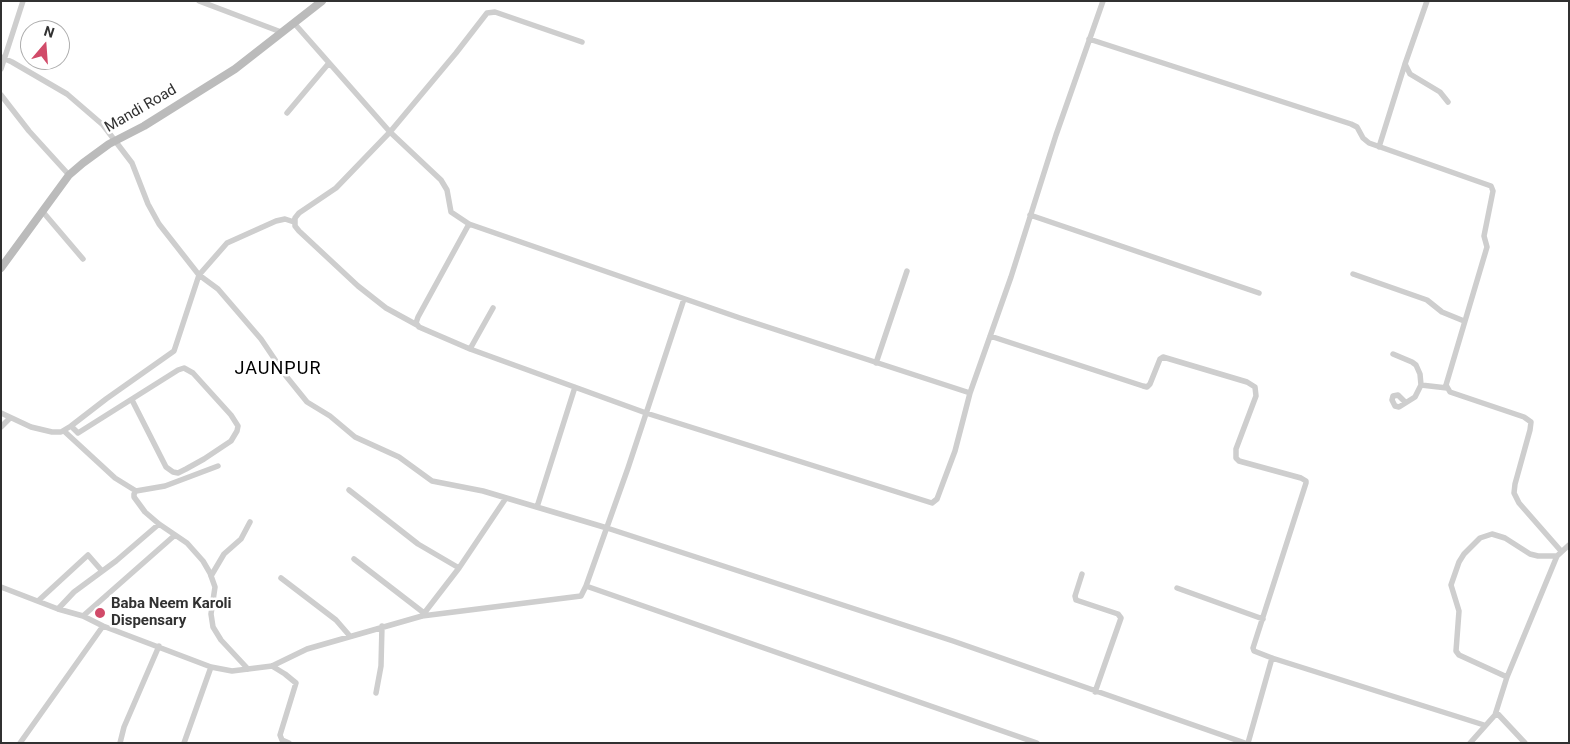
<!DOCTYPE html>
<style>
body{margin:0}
#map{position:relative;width:1570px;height:744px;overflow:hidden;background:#fff;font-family:Roboto,sans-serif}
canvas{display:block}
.frame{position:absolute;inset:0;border:2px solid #313131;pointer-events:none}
.north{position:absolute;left:20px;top:20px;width:50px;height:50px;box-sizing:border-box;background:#fff;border:1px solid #adadad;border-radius:50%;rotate:18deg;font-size:14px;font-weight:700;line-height:20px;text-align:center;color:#313131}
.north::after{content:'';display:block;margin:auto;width:18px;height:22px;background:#d14b69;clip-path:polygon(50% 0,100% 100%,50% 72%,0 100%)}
</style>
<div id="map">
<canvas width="1570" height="744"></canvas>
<div class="frame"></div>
<div class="north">N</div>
</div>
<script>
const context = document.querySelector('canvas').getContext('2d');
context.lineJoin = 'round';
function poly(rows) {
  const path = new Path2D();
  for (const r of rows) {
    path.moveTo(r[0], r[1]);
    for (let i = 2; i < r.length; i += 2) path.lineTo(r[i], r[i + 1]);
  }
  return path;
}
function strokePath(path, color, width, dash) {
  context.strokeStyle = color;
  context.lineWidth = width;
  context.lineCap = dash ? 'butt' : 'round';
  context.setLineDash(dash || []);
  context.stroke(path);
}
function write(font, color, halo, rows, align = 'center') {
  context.font = font + ' Roboto,sans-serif';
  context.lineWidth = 5;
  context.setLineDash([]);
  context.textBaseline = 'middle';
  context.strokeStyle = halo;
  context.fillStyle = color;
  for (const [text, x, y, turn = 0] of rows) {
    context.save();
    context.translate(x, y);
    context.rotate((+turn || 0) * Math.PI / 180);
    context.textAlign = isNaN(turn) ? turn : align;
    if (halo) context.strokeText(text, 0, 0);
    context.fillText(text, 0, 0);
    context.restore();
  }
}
strokePath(poly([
 [199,1,281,32],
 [294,23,390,132,441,180,447,190,451,212,469,224,740,318,970,393],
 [1089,39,1351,124,1357,127,1363,138,1369,143,1491,186,1493,191,1484,236,1487,247,1446,385,1450,392,1524,417,1531,422,1530,430,1515,484,1514,493,1519,503,1561,551],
 [1,57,12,62,67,94,103,125,132,163,148,204,159,224,199,275,218,289,261,339,286,376,307,402,330,416,355,437,399,457,432,481,483,491,607,528,953,641,1245,743],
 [1405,64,1410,74,1440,92,1448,102],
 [1,69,23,1],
 [1,95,29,131,69,175],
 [287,113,329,63],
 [1379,147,1405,64,1427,1],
 [43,212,83,259],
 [1030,215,1259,293],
 [469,224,418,317,416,323,419,327,470,349,646,413,932,503,937,499,955,451,970,393,1011,277,1056,135,1103,1],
 [1353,274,1427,300,1442,312,1464,321],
 [417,325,386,308,358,286,299,231,295,226,295,218,299,213,336,188,390,132,456,53,487,13,495,12,582,42],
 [990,336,1143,386,1147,387,1150,384,1160,359,1163,357,1247,382,1255,387,1256,396,1236,449,1236,458,1239,461,1301,478,1306,481,1306,483,1253,648,1254,651,1272,658,1484,725],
 [470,349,493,308],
 [1393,354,1412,362,1416,365,1420,374,1421,385,1415,397,1399,407,1395,406,1392,400,1393,396,1398,395,1405,402],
 [876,363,907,271],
 [1421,385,1447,388],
 [1,413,31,427,52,432,61,432,71,426,106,399,174,351,199,275,227,243,276,221,285,219,294,222],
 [71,426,78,433,178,370,184,368,193,373,231,415,238,426,237,431,231,441,204,459,186,469,178,473,173,472,166,467,132,400],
 [1,427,10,418],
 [64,431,115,478,136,491,165,486,218,466],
 [349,490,418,544,459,568],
 [136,491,134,494,134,497,145,512,159,524,187,543,203,561,210,573,215,587,211,614,213,627,221,640,248,669],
 [537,507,575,387],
 [354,559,424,613],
 [1082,574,1075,596,1076,600,1118,614,1121,618,1095,692],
 [211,576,224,554,241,539,250,522],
 [281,578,336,620,349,635],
 [586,586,1037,743],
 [1,587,58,609,83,616,103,626,211,667,232,671,272,666,307,649,422,616,581,596,586,586,628,468,684,299],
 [1177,588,1263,619],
 [38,601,88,555,102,571],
 [58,609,74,592,116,561,159,524],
 [83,616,175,535],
 [422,616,459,568,506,498],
 [272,666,285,674,296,683,280,735,282,740,289,743],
 [1507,677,1459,655,1456,651,1459,611,1451,585,1459,562,1464,554,1480,538,1492,534,1505,538,1530,554,1538,556,1557,556],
 [376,693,381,666,382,626],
 [1496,712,1525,743],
 [20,743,103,626],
 [120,743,124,727,159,646],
 [184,743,211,667],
 [1248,743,1272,658],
 [1470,743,1495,715,1507,677,1557,556,1569,545]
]), '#cecece', 5.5);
strokePath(poly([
 [1,268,69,175,83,163,109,144,144,126,235,69,322,1]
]), '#bbb', 8);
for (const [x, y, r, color] of [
 [100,613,6,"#d14b69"]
]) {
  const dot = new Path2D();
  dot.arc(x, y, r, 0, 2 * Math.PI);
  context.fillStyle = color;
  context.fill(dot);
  strokePath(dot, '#fff', 2);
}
write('15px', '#313131', '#fff', [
 ["Mandi Road",141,109,-30]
]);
write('bold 15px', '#313131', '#fff', [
 ["Baba Neem Karoli",111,604],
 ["Dispensary",111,621]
], 'left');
context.letterSpacing = '1px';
write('18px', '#000', '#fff', [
 ["JAUNPUR",278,369]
]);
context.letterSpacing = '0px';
</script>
